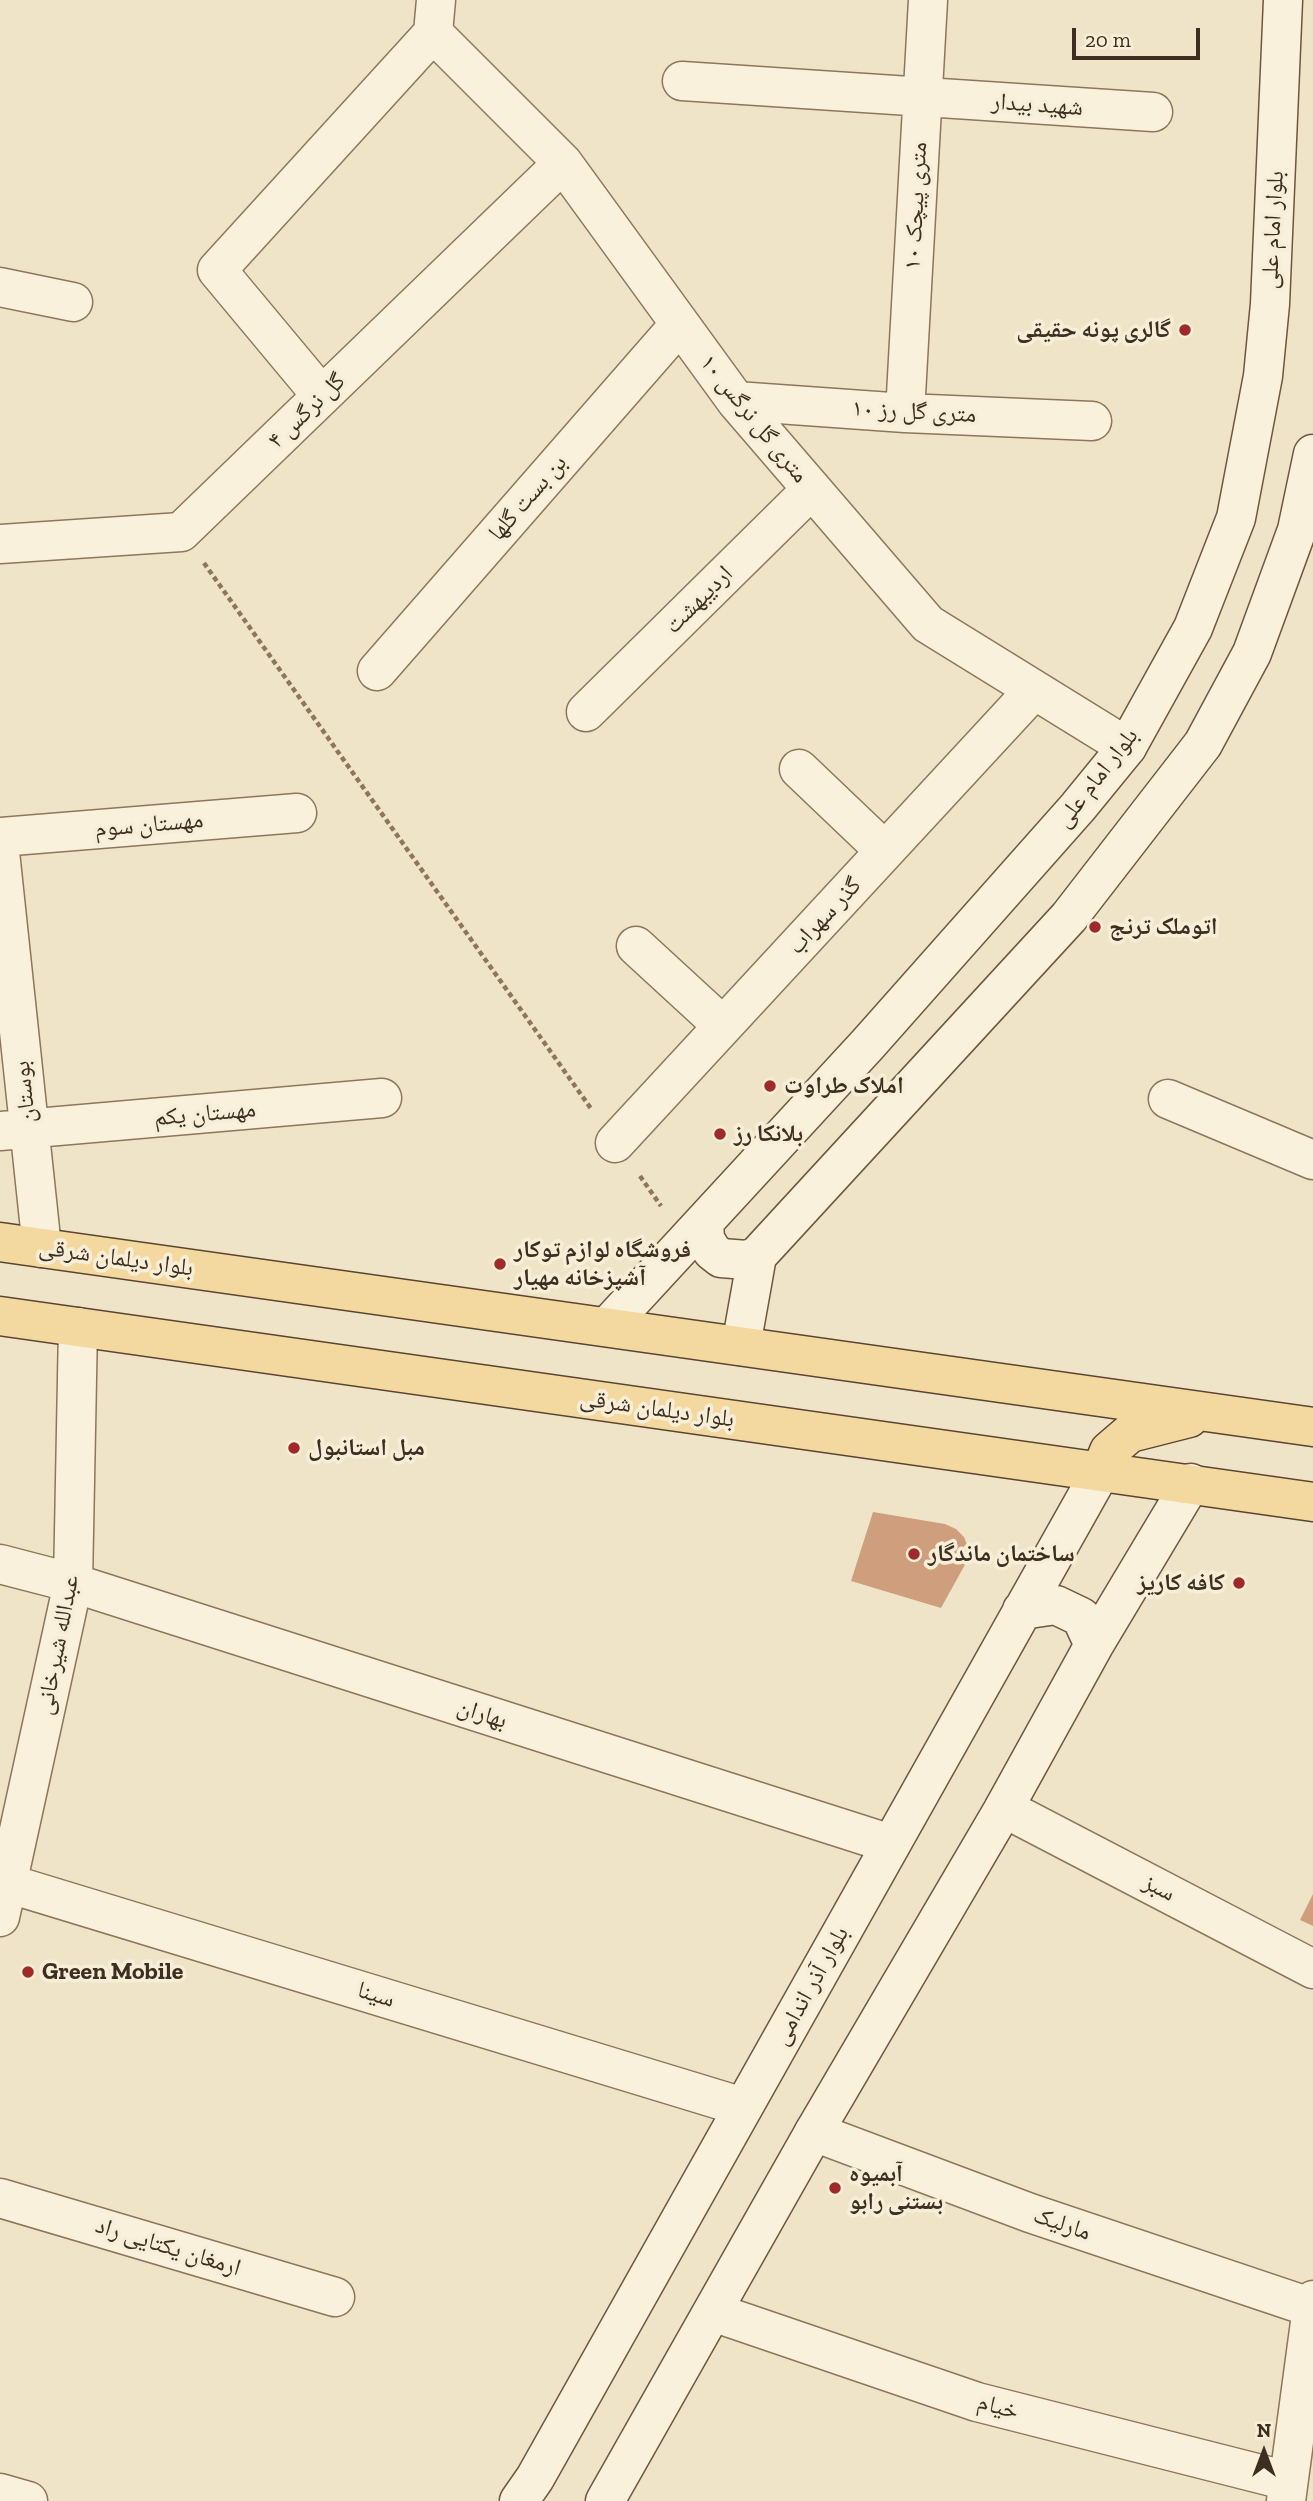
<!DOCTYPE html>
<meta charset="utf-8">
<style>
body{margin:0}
#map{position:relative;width:1313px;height:2501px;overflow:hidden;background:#f0e4c8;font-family:"Zilla Slab",serif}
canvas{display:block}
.north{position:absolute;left:1229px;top:2417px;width:70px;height:70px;-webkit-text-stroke:5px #f7eed8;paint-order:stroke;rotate:0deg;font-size:19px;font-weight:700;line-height:28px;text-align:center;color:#3d2e20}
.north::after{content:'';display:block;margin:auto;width:24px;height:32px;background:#3d2e20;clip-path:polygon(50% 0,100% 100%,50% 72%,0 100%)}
.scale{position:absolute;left:1072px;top:28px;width:128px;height:32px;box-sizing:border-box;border:4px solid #3d2e20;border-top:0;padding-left:9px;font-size:21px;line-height:24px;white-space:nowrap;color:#3d2e20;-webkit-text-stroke:5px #f7eed8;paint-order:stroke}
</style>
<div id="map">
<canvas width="1313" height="2501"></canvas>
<div class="north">N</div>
<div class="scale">20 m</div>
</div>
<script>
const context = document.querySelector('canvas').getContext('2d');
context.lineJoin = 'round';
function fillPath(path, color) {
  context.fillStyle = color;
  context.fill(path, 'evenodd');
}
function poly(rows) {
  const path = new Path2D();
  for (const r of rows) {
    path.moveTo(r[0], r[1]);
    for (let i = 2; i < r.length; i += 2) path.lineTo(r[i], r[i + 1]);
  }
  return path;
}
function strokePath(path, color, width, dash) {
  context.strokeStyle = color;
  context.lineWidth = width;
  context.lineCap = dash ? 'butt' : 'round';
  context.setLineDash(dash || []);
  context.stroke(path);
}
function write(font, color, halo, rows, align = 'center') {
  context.font = font + ' "Zilla Slab","Noto Naskh Arabic",serif';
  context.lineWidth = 7;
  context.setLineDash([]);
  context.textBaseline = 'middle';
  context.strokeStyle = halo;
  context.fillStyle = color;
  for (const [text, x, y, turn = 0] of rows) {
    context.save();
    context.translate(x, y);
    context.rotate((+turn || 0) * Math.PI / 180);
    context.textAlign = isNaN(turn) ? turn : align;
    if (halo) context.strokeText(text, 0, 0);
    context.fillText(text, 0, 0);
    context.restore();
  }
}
fillPath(poly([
 [873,1512,945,1524,956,1529,964,1537,968,1547,967,1561,941,1608,851,1581],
 [1313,1894,1313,1926,1300,1920]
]), '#cf9f7d');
const minor = poly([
 [433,33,563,163,736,401,928,624,1127,747],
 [682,81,1153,112],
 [0,287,73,302],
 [322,396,217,270,433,33,436,0],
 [736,401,905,413,1092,421],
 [905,413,928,0],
 [0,544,181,532,563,163],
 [377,671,680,324],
 [586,712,812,489],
 [799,769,885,851],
 [0,837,297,813],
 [0,852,42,1248],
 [636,946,723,1026],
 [1168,1099,1313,1160],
 [0,1131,382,1098],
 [615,1143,1034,690],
 [0,1564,73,1583,891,1844],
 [1004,1808,1313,1969],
 [0,1881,743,2107],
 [0,1917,73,1583,78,1327],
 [814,2132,1030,2213,1313,2308],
 [0,2198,335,2297],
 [713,2312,977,2402,1288,2481],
 [0,2493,28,2501],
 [1286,2501,1313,2300]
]);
const secondary = poly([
 [704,1222,705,1239,712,1251,721,1258,747,1260,757,1256],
 [608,1326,868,1044,1078,807,1127,747,1193,628,1236,518,1263,376,1270,304,1283,0],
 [741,1346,757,1256,1069,917,1203,744,1252,653,1297,530,1313,454],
 [1022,1610,1056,1605,1081,1617,1094,1645],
 [519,2501,535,2478,1101,1471],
 [605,2501,814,2132,1004,1808,1094,1645,1191,1483]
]);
const primary = poly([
 [0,1242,1313,1427],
 [0,1316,1313,1502],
 [1101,1471,1109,1451,1130,1433,1189,1418]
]);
strokePath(minor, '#8d765c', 41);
strokePath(secondary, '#6f573f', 41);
strokePath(primary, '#5b4430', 41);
strokePath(poly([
 [204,563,592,1110],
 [640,1176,661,1206]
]), '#8d765c', 4.5, [5, 3.5]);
strokePath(minor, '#faf1dc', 38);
strokePath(secondary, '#faf1dc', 38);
strokePath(primary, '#f3d9a0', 38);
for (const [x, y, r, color] of [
 [1185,330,7,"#9e2a2b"],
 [1095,927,7,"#9e2a2b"],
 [770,1086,7,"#9e2a2b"],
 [720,1134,7,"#9e2a2b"],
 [500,1264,7,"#9e2a2b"],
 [294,1448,7,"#9e2a2b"],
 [914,1554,7,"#9e2a2b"],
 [1239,1583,7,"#9e2a2b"],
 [28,1972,7,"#9e2a2b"],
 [835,2188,7,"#9e2a2b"]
]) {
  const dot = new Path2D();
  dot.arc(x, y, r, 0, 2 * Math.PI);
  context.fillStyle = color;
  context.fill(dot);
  strokePath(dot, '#f7eed8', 2.5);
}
write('24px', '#3d2e20', '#f7eed8', [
 ["شهيد بيدار",1037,105,4],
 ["۱۰ متری پیچک",916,206,-87],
 ["بلوار امام علی",1273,230,-87],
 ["گل نرگس ۴",307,411,-44],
 ["۱۰ متری گل رز",914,412,3],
 ["۱۰ متری گل نرگس",754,419,51],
 ["بن بست گلها",528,498,-49],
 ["اردیبهشت",699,600,-45],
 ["بلوار امام علی",1097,778,-52],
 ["مهستان سوم",149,825,-5],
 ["گذر سهراب",825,916,-47],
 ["بوستان",25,1092,-96],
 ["مهستان یکم",205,1114,-5],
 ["بلوار دیلمان شرقی",116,1258,8],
 ["بلوار دیلمان شرقی",657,1409,8],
 ["عبدالله شیرخانی",58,1645,-79],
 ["بهاران",482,1714,18],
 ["سبز",1159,1888,27],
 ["بلوار آذر اندامی",811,1986,-61],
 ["سینا",376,1995,17],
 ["مارلیک",1062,2224,19],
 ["ارمغان یکتایی راد",168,2247,17],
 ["خیام",998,2407,15]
]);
write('bold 24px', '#3d2e20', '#f7eed8', [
 ["گالری پونه حقیقی",1171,330,"right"],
 ["اتوملک ترنج",1109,927],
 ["املاک طراوت",784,1086],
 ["بلانکا رز",734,1134],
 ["فروشگاه لوازم توکار",514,1250],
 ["آشپزخانه مهیار",514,1278],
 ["مبل استانبول",308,1448],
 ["ساختمان ماندگار",928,1554],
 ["کافه کاریز",1225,1583,"right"],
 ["Green Mobile",42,1972],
 ["آبمیوه",849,2174],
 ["بستنی رابو",849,2202]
], 'left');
</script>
